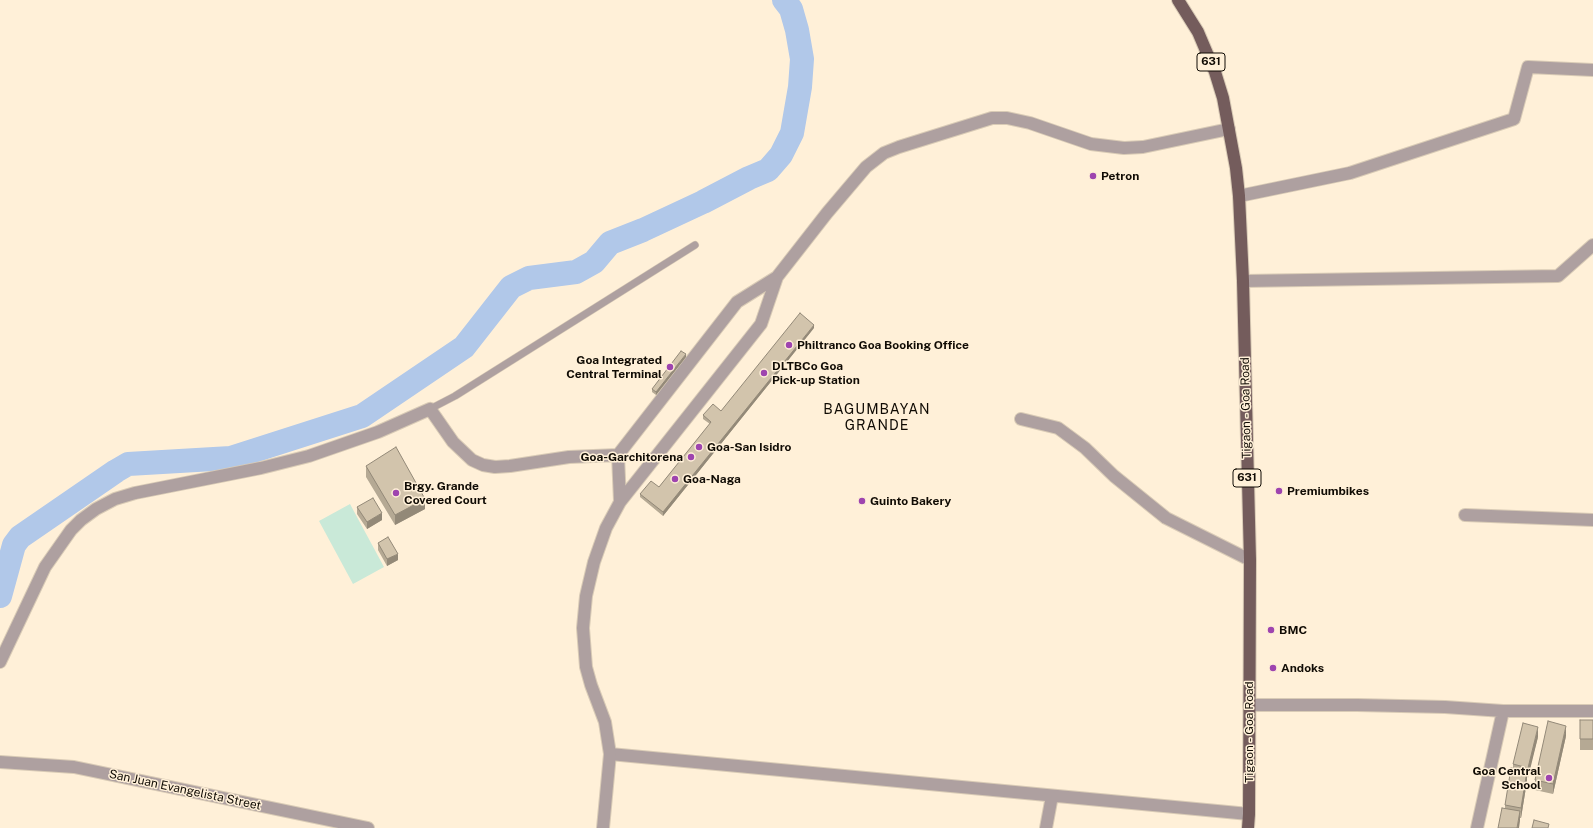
<!DOCTYPE html>
<style>
body{margin:0}
canvas{display:block;background:#fff0d8}
</style>
<canvas width="1593" height="828"></canvas>
<script>
const context = document.querySelector('canvas').getContext('2d');
context.lineJoin = 'round';
function fillPath(path, color) {
  context.fillStyle = color;
  context.fill(path, 'evenodd');
}
function poly(rows) {
  const path = new Path2D();
  for (const r of rows) {
    path.moveTo(r[0], r[1]);
    for (let i = 2; i < r.length; i += 2) path.lineTo(r[i], r[i + 1]);
  }
  return path;
}
function strokePath(path, color, width, dash) {
  context.strokeStyle = color;
  context.lineWidth = width;
  context.lineCap = dash ? 'butt' : 'round';
  context.setLineDash(dash || []);
  context.stroke(path);
}
function write(font, color, halo, rows, align = 'center') {
  context.font = font + ' "Public Sans",sans-serif';
  context.lineWidth = 3;
  context.setLineDash([]);
  context.textBaseline = 'middle';
  context.strokeStyle = halo;
  context.fillStyle = color;
  for (const [text, x, y, turn = 0] of rows) {
    context.save();
    context.translate(x, y);
    context.rotate((+turn || 0) * Math.PI / 180);
    context.textAlign = isNaN(turn) ? turn : align;
    if (halo) context.strokeText(text, 0, 0);
    context.fillText(text, 0, 0);
    context.restore();
  }
}
fillPath(poly([
 [350,504,384,567,353,584,319,521]
]), '#c9e9d8');
strokePath(poly([
 [0,596,14,545,20,537,116,471,128,464,231,458,362,416,464,347,511,287,529,278,576,272,594,262,610,243,643,230,703,202,749,178,768,170,781,155,792,133,800,87,802,59,797,30,791,9,784,0]
]), '#b1c8e9', 24);
const service = poly([
 [430,409,455,396,695,245]
]);
const minor = poly([
 [1239,196,1350,173,1514,119,1528,67,1593,70],
 [1243,281,1558,276,1593,245],
 [1021,419,1058,428,1085,448,1114,476,1166,518,1250,560],
 [1465,515,1593,520],
 [1249,705,1357,705,1445,707,1503,711,1593,711],
 [610,754,1249,814],
 [1046,828,1052,796],
 [1477,828,1503,711]
]);
const tertiary = poly([
 [620,502,618,455,737,302,777,277],
 [0,662,45,567,71,530,81,520,96,509,115,499,135,493,261,468,309,456,378,432,430,409,453,442,472,460,483,465,495,467,510,466,569,457,618,455],
 [0,762,74,767,368,828],
 [603,828,610,754,605,722,591,685,586,667,583,628,586,596,594,562,606,528,620,502,761,324,777,277,827,213,866,167,884,153,899,147,992,118,1007,118,1030,123,1091,144,1124,148,1143,147,1229,129]
]);
const primary = poly([
 [1178,0,1198,32,1215,72,1223,98,1236,168,1239,196,1243,281,1250,560,1249,814,1248,828]
]);
strokePath(service, '#d9cbb6', 8);
strokePath(minor, '#d9cbb6', 14);
strokePath(tertiary, '#d9cbb6', 14);
strokePath(primary, '#d9cbb6', 14);
strokePath(service, '#aea0a0', 7);
strokePath(minor, '#aea0a0', 12);
strokePath(tertiary, '#aea0a0', 12);
strokePath(primary, '#745c5c', 12);
fillPath(poly([
 [814,328,663,516,640,497,640,494,659,487,710,424,703,419,703,415,721,411],
 [686,357,656,395,652,392,652,389],
 [366,466,425,509,395,525,366,477],
 [357,507,382,520,367,529,357,514],
 [378,543,398,560,387,566,378,550],
 [1580,720,1593,720,1593,750,1580,750],
 [1566,736,1553,794,1535,790,1535,780],
 [1538,737,1527,778,1527,781,1521,818,1520,818,1520,821,1505,808,1505,805,1513,768,1513,764]
]), '#b5a994');
fillPath(poly([
 [814,325,814,328,663,516,663,512],
 [686,354,686,357,656,395,656,392],
 [425,499,425,509,395,525,395,515],
 [382,513,382,520,367,529,367,522],
 [398,554,398,560,387,566,387,559],
 [1566,726,1566,736,1553,794,1553,784],
 [1538,727,1538,737,1528,778,1528,768],
 [1527,771,1527,781,1521,818,1521,808],
 [1520,811,1520,821,1519,828,1517,828]
]), '#938978');
const building = poly([
 [800,313,814,325,663,512,640,494,651,481,659,487,711,422,703,415,713,404,721,411,800,313],
 [681,351,686,354,656,392,652,389,681,351],
 [396,447,425,499,395,515,366,466,396,447],
 [373,498,382,513,367,522,357,507,373,498],
 [388,537,398,554,387,559,378,543,388,537],
 [1580,720,1593,720,1593,739,1580,739,1580,720],
 [1548,721,1566,726,1553,784,1535,780,1548,721],
 [1523,723,1538,727,1528,768,1513,764,1523,723],
 [1511,768,1527,771,1521,808,1505,805,1511,768],
 [1502,808,1520,811,1517,828,1498,828,1502,808],
 [1534,820,1549,824,1548,828,1532,828,1534,820]
]);
fillPath(building, '#d2c4ac');
strokePath(building, '#938978', 1);
for (const [x, y, r, color] of [
 [1093,176,4,"#9e44af"],
 [789,345,4,"#9e44af"],
 [670,367,4,"#9e44af"],
 [764,373,4,"#9e44af"],
 [699,447,4,"#9e44af"],
 [691,457,4,"#9e44af"],
 [675,479,4,"#9e44af"],
 [1279,491,4,"#9e44af"],
 [396,493,4,"#9e44af"],
 [862,501,4,"#9e44af"],
 [1271,630,4,"#9e44af"],
 [1273,668,4,"#9e44af"],
 [1549,778,4,"#9e44af"]
]) {
  const dot = new Path2D();
  dot.arc(x, y, r, 0, 2 * Math.PI);
  context.fillStyle = color;
  context.fill(dot);
  strokePath(dot, '#fff0d8', 1.5);
}
for (const [x, y, w] of [
 [1211,62,28],
 [1247,478,28]
]) {
  const box = new Path2D();
  box.roundRect(x - w / 2, y - 9, w, 18, 3);
  context.fillStyle = '#fff0d8';
  context.fill(box);
  strokePath(box, '#100b04', 1);
}
write('bold 11px', '#100b04', null, [
 ["631",1211,62],
 ["631",1247,478]
]);
write('bold 12px', '#100b04', '#fff0d8', [
 ["Petron",1101,176],
 ["Philtranco Goa Booking Office",797,345],
 ["Goa Integrated",662,360,"right"],
 ["Central Terminal",662,374,"right"],
 ["DLTBCo Goa",772,366],
 ["Pick-up Station",772,380],
 ["Goa-San Isidro",707,447],
 ["Goa-Garchitorena",683,457,"right"],
 ["Goa-Naga",683,479],
 ["Brgy. Grande",404,486],
 ["Covered Court",404,500],
 ["Premiumbikes",1287,491],
 ["Guinto Bakery",870,501],
 ["BMC",1279,630],
 ["Andoks",1281,668],
 ["Goa Central",1541,771,"right"],
 ["School",1541,785,"right"]
], 'left');
write('12px', '#100b04', '#fff0d8', [
 ["Tigaon - Goa Road",1246,408,-91],
 ["Tigaon - Goa Road",1249,732,-90],
 ["San Juan Evangelista Street",185,790,12]
]);
context.letterSpacing = '1px';
write('14px', '#100b04', '#fff0d8', [
 ["BAGUMBAYAN",877,410],
 ["GRANDE",877,426]
]);
context.letterSpacing = '0px';
</script>
